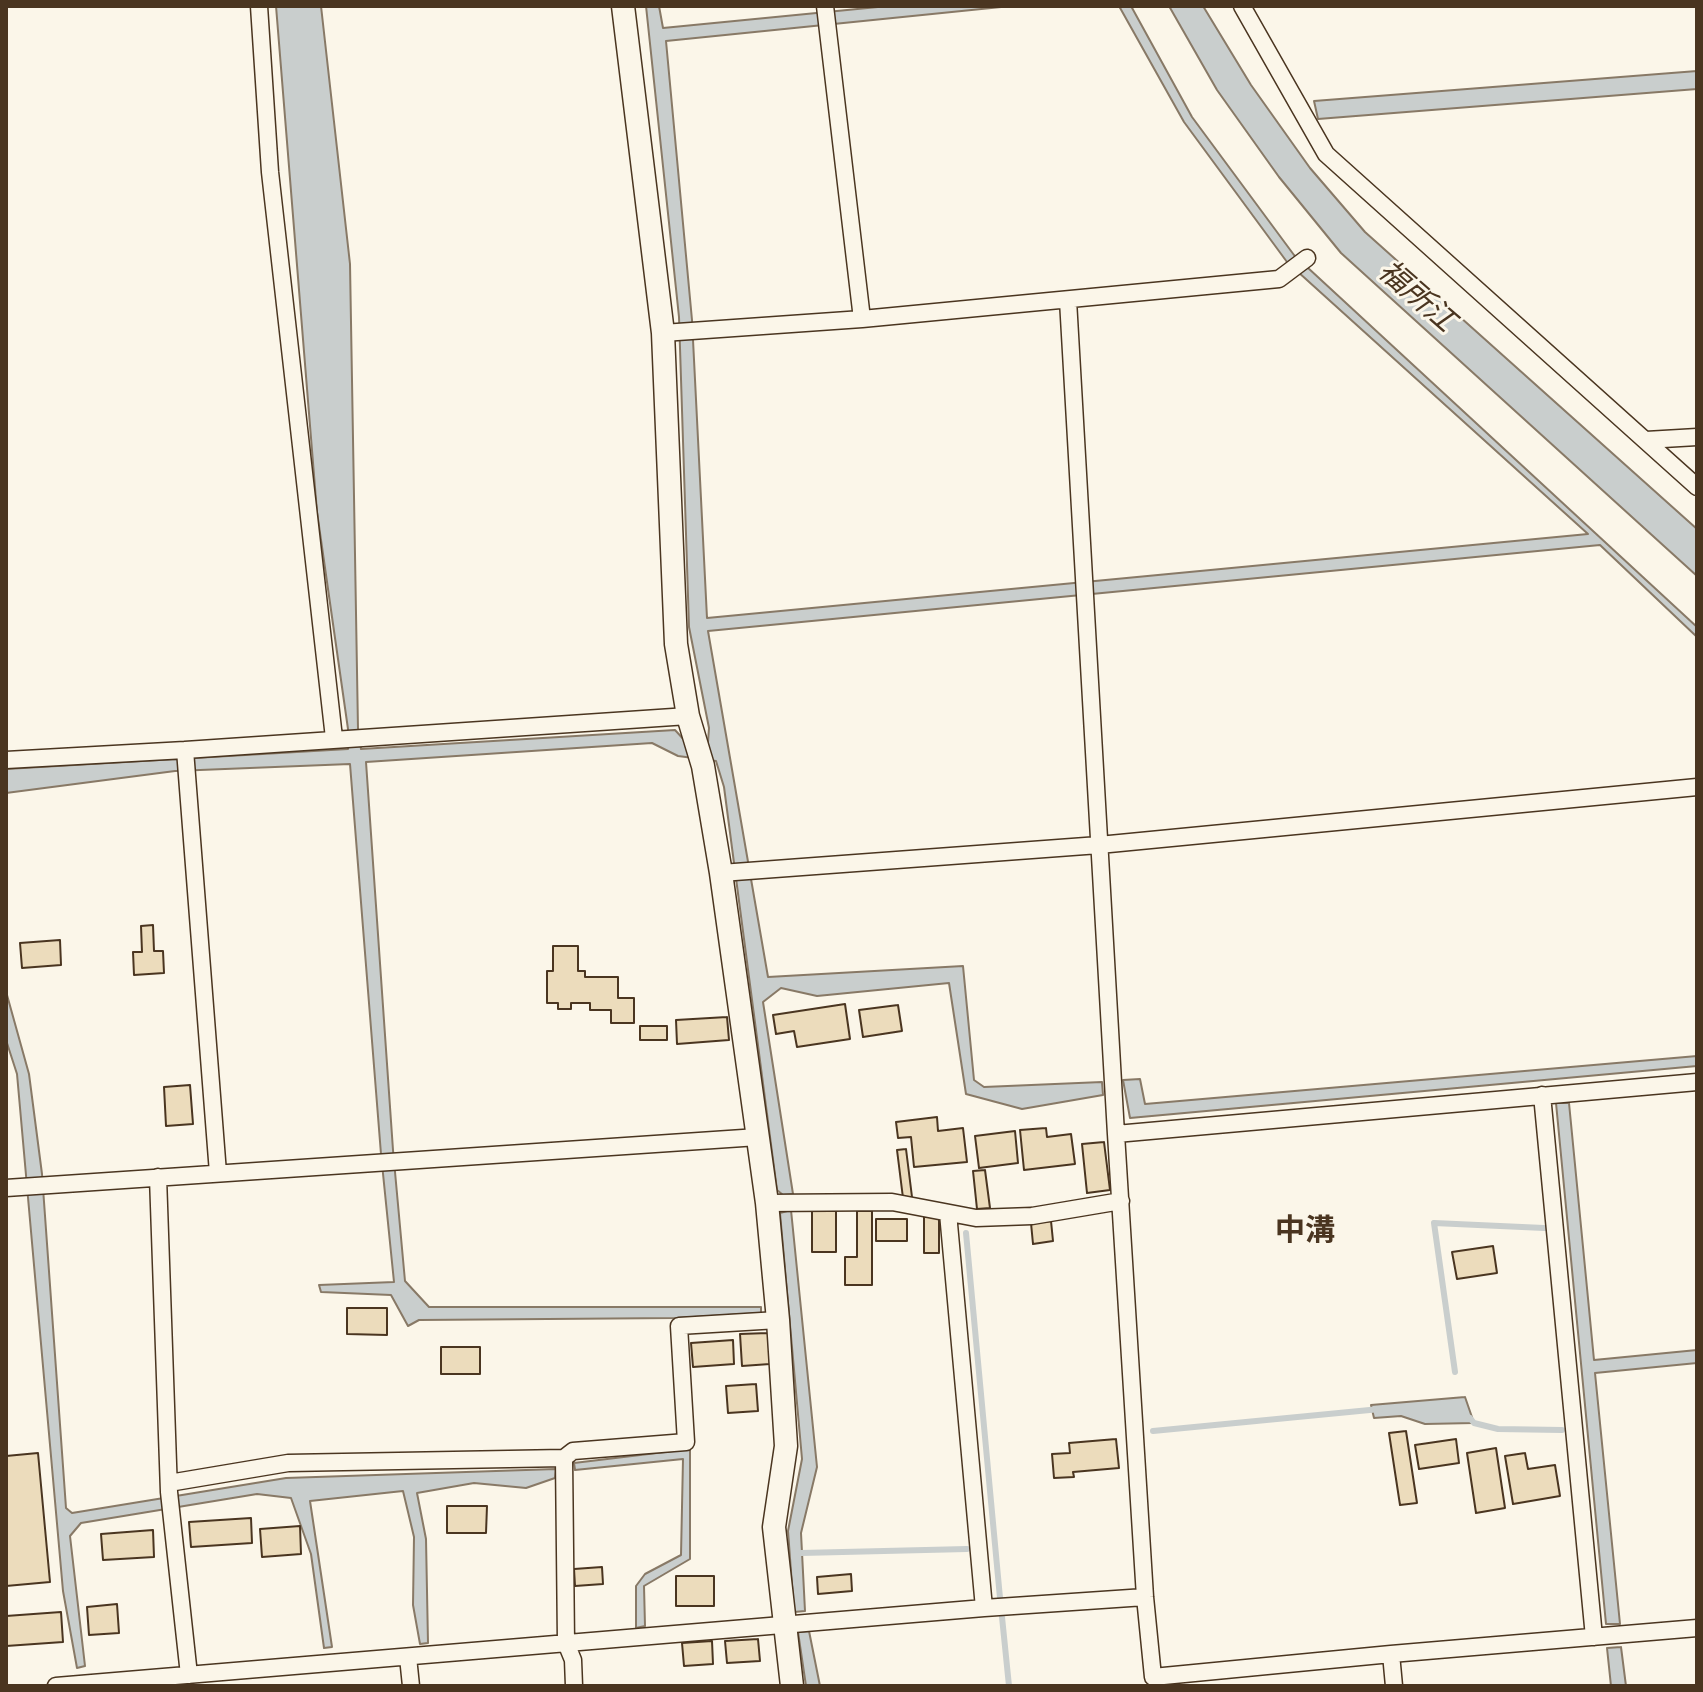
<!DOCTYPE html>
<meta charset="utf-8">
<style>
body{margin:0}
#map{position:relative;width:1703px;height:1692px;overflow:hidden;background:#fbf6e9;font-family:"Asap Condensed",sans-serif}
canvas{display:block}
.frame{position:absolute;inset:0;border:8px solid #4a3520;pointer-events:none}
</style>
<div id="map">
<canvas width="1703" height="1692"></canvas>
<div class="frame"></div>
</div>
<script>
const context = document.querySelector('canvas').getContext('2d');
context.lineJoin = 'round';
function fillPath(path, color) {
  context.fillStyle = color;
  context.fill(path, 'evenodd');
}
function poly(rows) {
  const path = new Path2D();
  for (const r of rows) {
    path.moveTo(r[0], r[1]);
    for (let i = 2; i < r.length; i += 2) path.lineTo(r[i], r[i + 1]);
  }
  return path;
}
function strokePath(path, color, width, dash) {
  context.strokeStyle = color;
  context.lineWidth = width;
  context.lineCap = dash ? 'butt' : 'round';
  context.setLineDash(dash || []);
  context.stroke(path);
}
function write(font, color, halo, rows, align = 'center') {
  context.font = font + ' "Asap Condensed","Noto Sans JP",sans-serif';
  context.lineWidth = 6;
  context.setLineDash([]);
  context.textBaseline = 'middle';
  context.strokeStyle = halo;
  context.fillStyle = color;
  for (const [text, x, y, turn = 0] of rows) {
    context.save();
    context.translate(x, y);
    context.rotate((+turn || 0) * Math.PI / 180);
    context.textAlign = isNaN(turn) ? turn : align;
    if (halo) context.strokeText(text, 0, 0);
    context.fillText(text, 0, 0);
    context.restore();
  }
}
const water = poly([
 [276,6,321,6,350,264,358,729,361,749,675,730,686,742,708,742,709,728,689,627,679,317,646,6,659,6,663,28,888,6,1011,6,666,41,692,320,707,618,1588,534,1287,262,1184,122,1119,6,1131,6,1192,117,1294,255,1697,627,1697,637,1600,545,708,631,768,977,963,966,974,1080,984,1087,1102,1082,1103,1095,1022,1109,966,1094,949,983,817,996,781,988,763,1002,793,1194,783,1195,777,1190,724,787,716,761,678,756,652,743,366,762,393,1150,405,1281,429,1307,761,1307,761,1313,676,1318,419,1320,408,1326,391,1295,321,1292,319,1285,394,1282,381,1154,350,764,175,771,6,793,6,769,348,749,348,729,317,512,276,6],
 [1169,6,1203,6,1251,85,1310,168,1365,232,1697,529,1697,576,1341,253,1279,177,1217,90,1169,6],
 [1697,71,1697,89,1318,119,1314,101,1697,71],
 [6,964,7,995,29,1074,42,1174,66,1508,72,1513,286,1478,556,1469,555,1478,526,1488,474,1483,417,1493,426,1539,428,1643,420,1644,413,1605,414,1537,403,1491,310,1501,332,1647,324,1648,311,1554,291,1498,257,1494,81,1523,70,1536,85,1666,77,1668,63,1591,17,1074,6,1040,6,964],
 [1697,1056,1697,1066,1130,1118,1123,1080,1140,1079,1145,1104,1697,1056],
 [1556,1103,1569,1103,1594,1360,1697,1350,1697,1363,1595,1373,1620,1624,1606,1624,1556,1103],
 [791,1210,817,1467,801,1533,805,1611,794,1612,788,1531,802,1459,780,1213,791,1210],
 [1465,1397,1474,1423,1425,1424,1401,1416,1374,1418,1371,1405,1465,1397],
 [690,1449,690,1559,644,1586,645,1626,636,1628,636,1586,645,1574,681,1555,683,1459,575,1470,574,1463,690,1449],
 [809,1631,820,1686,806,1686,798,1632,809,1631],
 [1621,1647,1626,1686,1611,1686,1607,1648,1621,1647]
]);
fillPath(water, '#c9cecd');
strokePath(water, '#887966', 2);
strokePath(poly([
 [966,1233,1000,1598],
 [1455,1372,1434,1223,1544,1228],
 [1470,1418,1474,1423,1498,1429,1562,1430],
 [1153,1431,1380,1409],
 [801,1553,967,1549],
 [1002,1617,1009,1686]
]), '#c9cecd', 6);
const building = poly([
 [153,925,154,951,163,951,164,973,134,975,133,952,142,952,141,926,153,925],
 [60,940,61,965,22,968,20,943,60,940],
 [553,946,578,946,578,971,585,971,585,977,618,977,618,998,634,998,634,1023,611,1023,611,1010,590,1010,590,1003,571,1003,571,1009,558,1009,558,1003,547,1003,547,971,553,971,553,946],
 [845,1004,850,1039,797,1047,794,1031,776,1034,773,1015,845,1004],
 [898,1005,902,1031,863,1037,859,1010,898,1005],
 [727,1017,729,1040,677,1044,676,1020,727,1017],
 [640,1026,667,1026,667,1040,640,1040,640,1026],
 [190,1085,193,1124,166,1126,164,1087,190,1085],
 [937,1117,938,1131,963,1128,967,1162,914,1167,911,1137,898,1138,896,1122,937,1117],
 [1046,1128,1047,1137,1071,1134,1075,1164,1024,1170,1020,1130,1046,1128],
 [1015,1131,1018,1163,979,1168,975,1136,1015,1131],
 [1104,1142,1110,1190,1087,1193,1082,1144,1104,1142],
 [906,1149,912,1197,903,1198,897,1150,906,1149],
 [985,1170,990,1208,977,1209,973,1171,985,1170],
 [812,1211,836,1211,836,1252,812,1252,812,1211],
 [857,1211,872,1211,872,1285,845,1285,845,1257,857,1257,857,1211],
 [924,1217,939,1217,939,1253,924,1253,924,1217],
 [876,1219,907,1219,907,1241,876,1241,876,1219],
 [1051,1221,1053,1241,1033,1244,1031,1223,1051,1221],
 [1493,1246,1497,1273,1457,1279,1452,1252,1493,1246],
 [347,1308,387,1308,387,1335,347,1334,347,1308],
 [768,1333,770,1364,742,1366,740,1334,768,1333],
 [733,1340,734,1364,693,1367,691,1343,733,1340],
 [441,1347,480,1347,480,1374,441,1374,441,1347],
 [756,1384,758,1411,728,1413,726,1386,756,1384],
 [1406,1431,1417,1503,1400,1505,1389,1433,1406,1431],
 [1116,1439,1119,1468,1073,1472,1074,1477,1054,1478,1052,1454,1070,1453,1069,1443,1116,1439],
 [1456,1439,1459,1463,1419,1469,1415,1445,1456,1439],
 [1496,1448,1505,1508,1476,1513,1467,1453,1496,1448],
 [38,1453,50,1582,6,1586,6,1456,38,1453],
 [1525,1453,1528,1469,1555,1465,1560,1496,1513,1504,1505,1456,1525,1453],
 [447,1506,487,1506,486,1533,447,1533,447,1506],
 [251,1518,252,1543,191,1547,189,1522,251,1518],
 [300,1526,301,1554,262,1557,260,1529,300,1526],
 [153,1530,154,1557,103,1560,101,1534,153,1530],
 [602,1567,603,1584,575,1586,574,1569,602,1567],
 [851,1574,852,1591,818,1594,817,1577,851,1574],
 [676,1576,714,1576,714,1606,676,1606,676,1576],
 [117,1604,119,1633,89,1635,87,1607,117,1604],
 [61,1612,63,1642,6,1646,6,1616,61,1612],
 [758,1639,760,1661,727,1663,725,1641,758,1639],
 [712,1641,713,1664,684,1666,682,1643,712,1641]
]);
fillPath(building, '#ecdcbc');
strokePath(building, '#4a3520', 2);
const minor = poly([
 [259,6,270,172,334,738],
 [825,6,862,319],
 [1242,6,1326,154,1697,487],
 [1068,300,1116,1134,1145,1597,1153,1677,1391,1654,1697,1628],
 [663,333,862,319,1279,279,1307,258],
 [1646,440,1697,437],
 [185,750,218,1173],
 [6,760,185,750,688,716],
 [721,873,1099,845,1697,787],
 [1542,1095,1594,1637],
 [1116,1134,1697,1082],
 [158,1177,169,1492,189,1675],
 [6,1188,758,1137],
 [767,1203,892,1202,976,1218,1032,1216,1121,1201],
 [948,1213,984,1608],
 [169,1483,288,1463,564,1458],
 [1391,1654,1394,1686],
 [408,1657,411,1686],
 [56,1686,984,1608,1145,1597],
 [574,1686,573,1660,566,1643,564,1458,573,1451,686,1442,679,1326,778,1320]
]);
const tertiary = poly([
 [623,6,663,333,676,644,688,716,703,766,721,873,767,1203,778,1320,786,1446,774,1527,792,1686]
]);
strokePath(minor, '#4a3520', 19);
strokePath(tertiary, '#4a3520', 25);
strokePath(minor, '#fbf6e9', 16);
strokePath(tertiary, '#fbf6e9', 22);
write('italic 30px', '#4a3520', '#fbf6e9', [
 ["福所江",1417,296,41]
]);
write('bold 30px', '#4a3520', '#fbf6e9', [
 ["中溝",1305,1231]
]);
</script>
